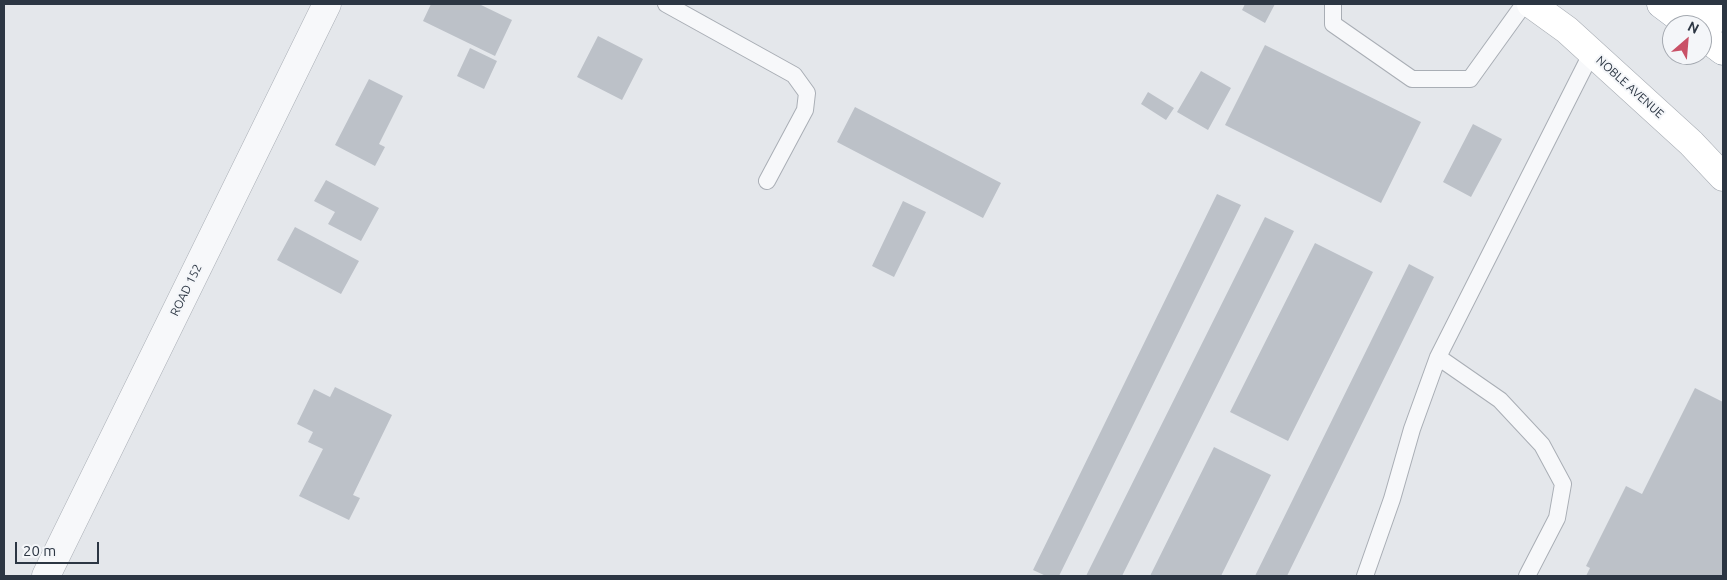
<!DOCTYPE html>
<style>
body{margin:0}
#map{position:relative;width:1727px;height:580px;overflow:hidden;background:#e4e7eb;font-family:Ubuntu,sans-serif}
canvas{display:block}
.frame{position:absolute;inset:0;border:5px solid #2c3643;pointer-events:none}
.north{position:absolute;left:1662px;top:15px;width:50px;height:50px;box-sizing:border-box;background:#f4f6f9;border:1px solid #a4a9b0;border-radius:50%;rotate:27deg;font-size:14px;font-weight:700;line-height:20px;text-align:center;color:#2c3643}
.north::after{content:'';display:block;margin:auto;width:18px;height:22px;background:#c95167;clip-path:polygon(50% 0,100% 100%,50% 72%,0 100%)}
.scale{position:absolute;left:15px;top:542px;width:84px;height:22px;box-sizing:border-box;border:2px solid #2c3643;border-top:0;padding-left:6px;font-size:15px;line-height:18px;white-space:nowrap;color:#2c3643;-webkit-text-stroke:4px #f4f6f9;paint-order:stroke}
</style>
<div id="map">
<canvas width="1727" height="580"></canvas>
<div class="frame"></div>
<div class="north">N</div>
<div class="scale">20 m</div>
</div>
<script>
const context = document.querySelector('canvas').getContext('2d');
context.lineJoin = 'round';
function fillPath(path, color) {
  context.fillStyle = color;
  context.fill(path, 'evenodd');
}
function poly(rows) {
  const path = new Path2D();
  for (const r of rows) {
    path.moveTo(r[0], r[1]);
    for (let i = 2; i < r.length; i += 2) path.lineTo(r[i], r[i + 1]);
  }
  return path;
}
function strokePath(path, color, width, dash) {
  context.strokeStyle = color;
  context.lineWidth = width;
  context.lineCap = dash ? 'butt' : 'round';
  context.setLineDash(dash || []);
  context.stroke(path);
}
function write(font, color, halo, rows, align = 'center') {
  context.font = font + ' Ubuntu,sans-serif';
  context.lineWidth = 4;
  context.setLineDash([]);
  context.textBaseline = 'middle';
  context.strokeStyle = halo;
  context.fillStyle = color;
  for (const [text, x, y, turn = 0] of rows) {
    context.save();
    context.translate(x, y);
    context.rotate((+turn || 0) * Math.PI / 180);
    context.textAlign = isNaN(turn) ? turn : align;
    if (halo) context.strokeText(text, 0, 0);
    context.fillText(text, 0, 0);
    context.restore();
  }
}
fillPath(poly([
 [431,4,479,4,512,20,495,56,423,21],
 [1245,4,1275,4,1265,23,1242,10],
 [598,36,643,59,622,100,577,77],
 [1265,45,1421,122,1381,203,1225,125],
 [470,48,497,61,484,89,457,76],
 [1201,71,1231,88,1208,130,1177,112],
 [369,79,403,96,379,144,385,147,375,166,335,145],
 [1148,92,1174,108,1166,120,1141,104],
 [855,107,1001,183,983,218,837,142],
 [1473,124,1502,139,1471,197,1443,182],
 [326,180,379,208,361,241,328,224,335,212,314,201],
 [1217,194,1241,205,1059,576,1046,576,1033,570],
 [903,201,926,212,894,277,872,266],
 [1265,217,1294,231,1122,576,1086,576],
 [295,227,359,261,341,294,277,260],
 [1315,243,1373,272,1288,441,1230,412],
 [1409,264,1434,277,1287,576,1255,576],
 [335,387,392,415,353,495,360,498,349,520,299,496,323,449,308,442,313,432,297,424,314,389,330,397],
 [1695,388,1723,402,1723,576,1586,576,1590,568,1586,566,1626,486,1642,494],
 [1214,447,1271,475,1221,576,1150,576]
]), '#bcc1c8');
const lane = poly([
 [666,4,794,75,807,93,805,110,767,181],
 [1333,4,1333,24,1412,79,1470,79,1524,4],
 [1438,357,1500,400,1542,445,1563,484,1557,518,1527,576],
 [1365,576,1392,499,1412,429,1438,357,1592,52]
]);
const street = poly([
 [46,576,327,4]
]);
const secondary = poly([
 [1531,4,1567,30,1691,143,1723,177]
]);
const highway = poly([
 [1661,4,1689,25],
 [1700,4,1723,18],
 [1702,35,1723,51]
]);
strokePath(lane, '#a9aeb5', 18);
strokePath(street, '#a9aeb5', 29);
strokePath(secondary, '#a9aeb5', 29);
strokePath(highway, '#8c95a1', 29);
strokePath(lane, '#f7f8fa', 16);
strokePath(street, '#f7f8fa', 28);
strokePath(secondary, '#fff', 28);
strokePath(highway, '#fff', 28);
write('12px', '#2c3643', '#f4f6f9', [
 ["NOBLE AVENUE",1630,87,42],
 ["ROAD 152",186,290,-64]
]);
</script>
